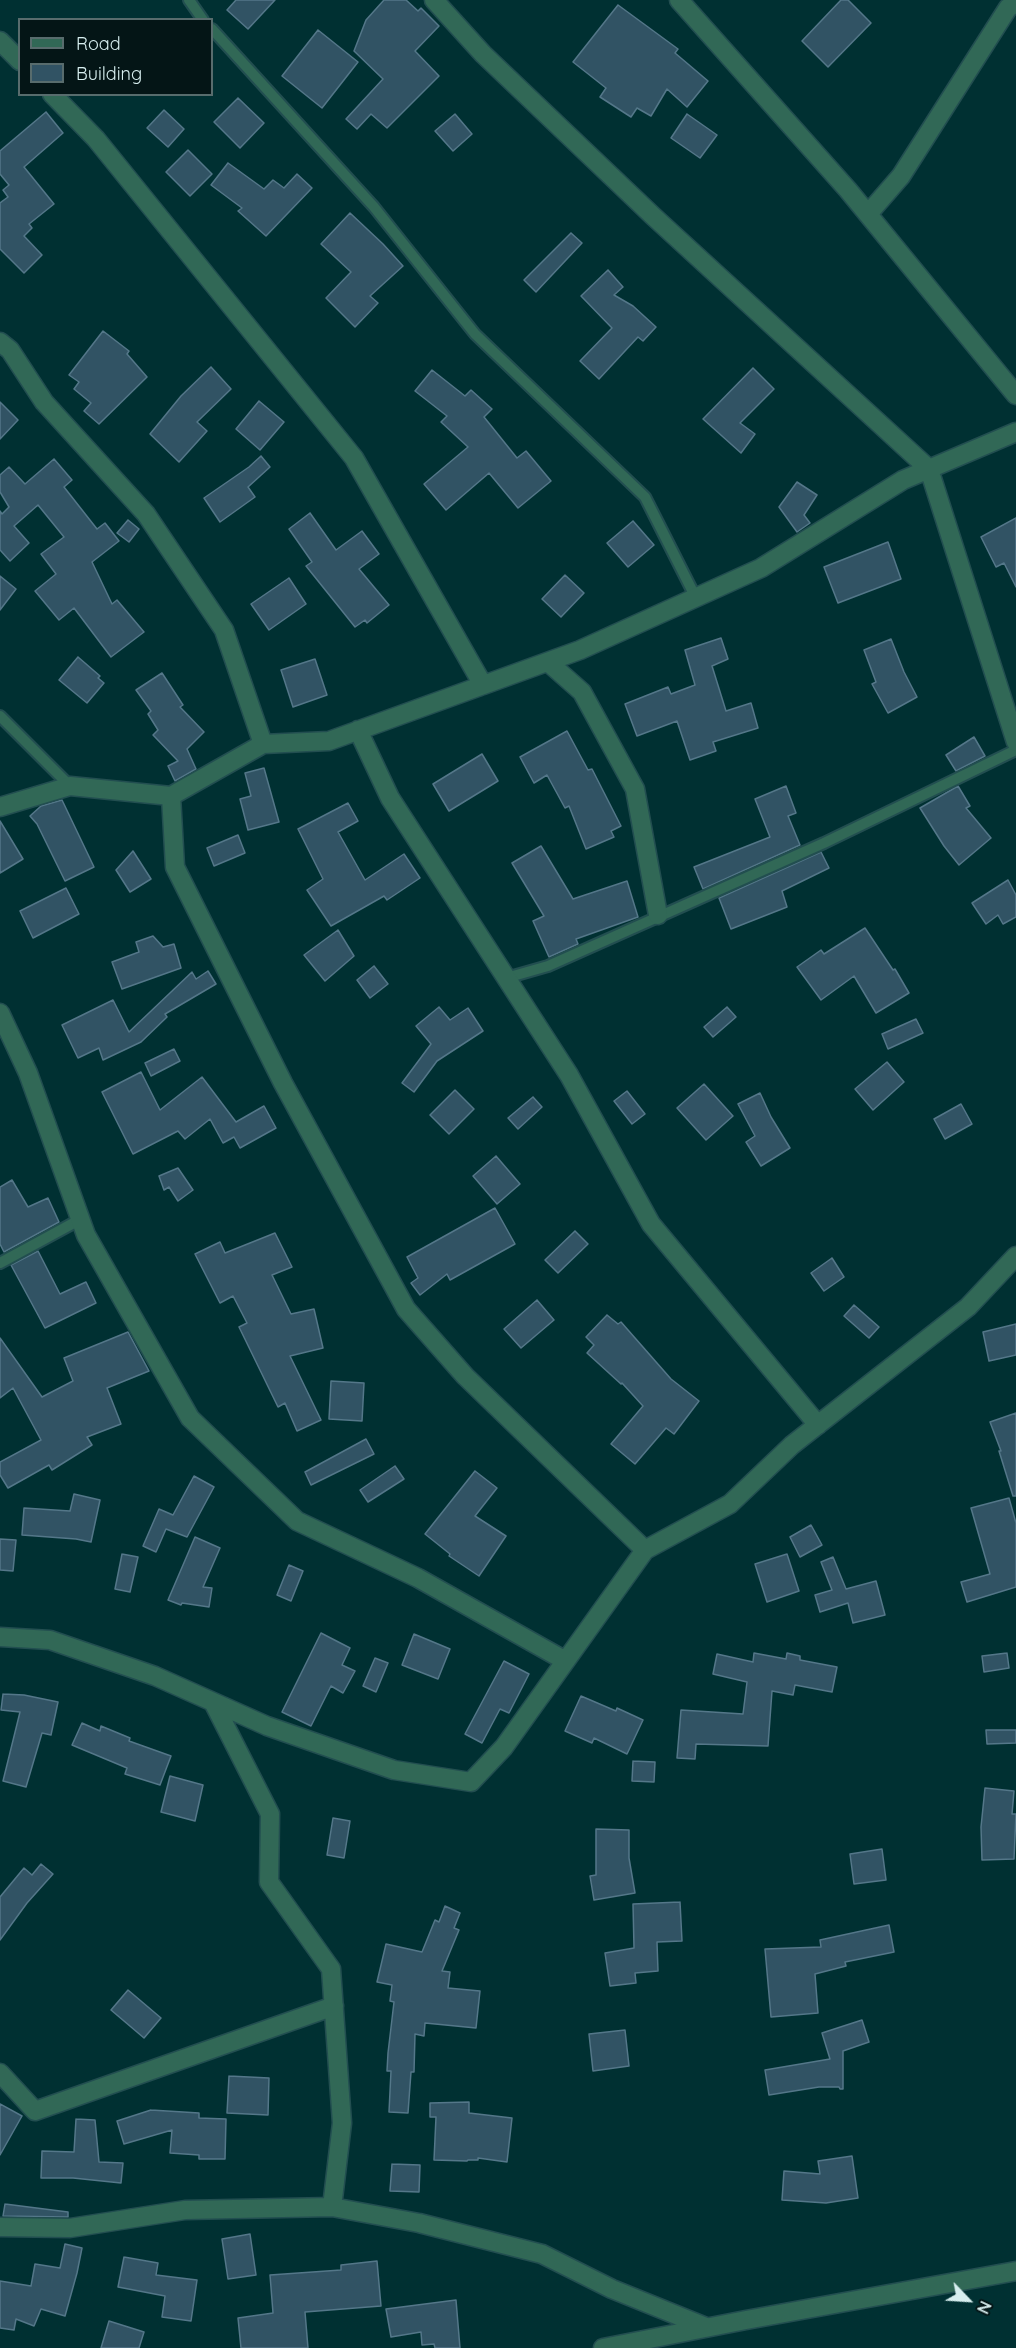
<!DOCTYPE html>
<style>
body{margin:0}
#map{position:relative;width:1016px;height:2348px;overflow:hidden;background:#003032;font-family:Quicksand,sans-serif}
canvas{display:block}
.legend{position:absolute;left:18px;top:18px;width:195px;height:78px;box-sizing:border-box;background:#041516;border:2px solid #586c6d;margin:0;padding:8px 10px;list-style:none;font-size:18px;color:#d7eeef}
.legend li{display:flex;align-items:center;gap:12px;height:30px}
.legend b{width:30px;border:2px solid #586c6d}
.north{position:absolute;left:938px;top:2270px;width:60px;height:60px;-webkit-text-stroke:4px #041516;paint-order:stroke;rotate:115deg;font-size:16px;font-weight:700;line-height:24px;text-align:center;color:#d7eeef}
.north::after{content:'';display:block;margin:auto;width:21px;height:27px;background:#d7eeef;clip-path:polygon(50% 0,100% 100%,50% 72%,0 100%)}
</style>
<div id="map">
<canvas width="1016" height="2348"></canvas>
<ul class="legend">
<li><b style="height:8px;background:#316856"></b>Road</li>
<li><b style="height:16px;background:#315364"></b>Building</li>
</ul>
<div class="north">N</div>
</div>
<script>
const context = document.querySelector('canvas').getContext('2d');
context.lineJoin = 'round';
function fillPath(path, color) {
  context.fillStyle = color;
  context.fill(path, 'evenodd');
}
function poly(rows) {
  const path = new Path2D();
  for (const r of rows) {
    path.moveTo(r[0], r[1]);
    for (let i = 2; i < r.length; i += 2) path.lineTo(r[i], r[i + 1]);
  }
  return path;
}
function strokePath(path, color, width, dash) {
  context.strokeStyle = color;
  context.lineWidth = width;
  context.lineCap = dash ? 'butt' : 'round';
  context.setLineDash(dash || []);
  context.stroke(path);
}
const building = poly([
 [236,0,275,0,248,29,227,10,236,0],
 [384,0,406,0,418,11,421,8,439,26,415,51,439,76,387,128,371,114,357,129,346,119,383,79,354,51,366,20,384,0],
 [841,0,848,0,871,23,828,67,802,41,841,0],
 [618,5,678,49,675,53,708,81,687,107,667,89,651,116,637,108,631,117,600,97,606,88,573,62,618,5],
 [318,30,358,62,322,108,282,76,318,30],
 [238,98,264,123,240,148,214,122,238,98],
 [164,110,184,129,168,147,147,128,164,110],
 [46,112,63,133,24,167,54,204,29,224,32,228,24,236,42,255,24,273,0,249,0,203,8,197,3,190,9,185,0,174,0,151,46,112],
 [455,114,472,134,453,151,435,131,455,114],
 [687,114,717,135,700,158,671,138,687,114],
 [188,150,212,174,190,196,166,172,188,150],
 [228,163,264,189,273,180,284,188,297,174,312,188,266,236,238,211,242,208,211,185,228,163],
 [350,213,383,244,403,266,370,296,378,303,355,327,326,298,351,272,321,244,350,213],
 [571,233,582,243,536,292,524,280,571,233],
 [608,270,623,287,614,295,633,306,656,327,643,341,638,337,599,379,580,361,612,328,581,296,608,270],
 [103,331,129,351,127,354,147,377,99,424,84,411,91,403,74,389,79,382,69,375,103,331],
 [211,367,231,389,197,422,207,431,179,462,150,434,181,396,211,367],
 [753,368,774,389,740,423,755,434,741,453,703,419,753,368],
 [432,370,465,396,471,390,492,409,484,417,517,458,526,451,551,481,518,508,489,473,446,510,424,484,468,447,441,422,447,416,415,391,432,370],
 [259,401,284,422,260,450,236,429,259,401],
 [0,402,18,420,0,439,0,402],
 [261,456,270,467,248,487,255,497,220,522,204,498,249,467,261,456],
 [54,459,72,480,64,487,97,529,105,523,119,541,92,562,112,604,117,600,144,632,111,657,74,608,59,620,35,591,56,574,41,554,64,537,38,505,14,526,29,543,10,561,0,550,0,511,2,514,9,507,0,492,0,475,9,467,25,484,54,459],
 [797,482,817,495,804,515,810,523,797,532,779,507,797,482],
 [310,513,336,550,362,531,379,554,359,569,389,605,367,623,365,620,355,627,306,566,312,562,289,529,310,513],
 [1016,518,1016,587,1004,563,996,567,981,537,1016,518],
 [128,520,139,529,129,542,117,533,128,520],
 [633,521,654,545,628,567,607,543,633,521],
 [888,542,901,579,838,603,824,567,888,542],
 [565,575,584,593,561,617,542,599,565,575],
 [0,576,16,589,0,610,0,576],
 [289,578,306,604,269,630,251,604,289,578],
 [721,638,728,659,712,666,726,711,751,703,758,728,713,742,716,751,690,760,677,721,637,736,625,704,668,687,671,694,695,685,685,650,721,638],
 [891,639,904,672,917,697,888,713,872,684,876,682,864,650,891,639],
 [78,657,100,676,98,678,104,683,87,703,59,680,78,657],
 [315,659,327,695,293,707,281,670,315,659],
 [162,673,183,705,180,707,204,732,187,749,196,769,175,781,168,766,178,761,153,735,158,730,148,714,151,711,136,690,162,673],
 [567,731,588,770,592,769,621,826,611,831,614,837,586,849,569,806,565,808,547,775,534,783,520,757,567,731],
 [974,737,985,756,956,771,946,755,974,737],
 [482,754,498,781,449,811,433,784,482,754],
 [264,768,279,822,248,830,240,799,251,796,245,773,264,768],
 [786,786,796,813,788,816,800,845,703,889,694,867,770,837,755,799,786,786],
 [958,786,970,806,966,808,991,838,959,865,944,846,920,808,958,786],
 [62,800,94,867,65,881,37,824,30,816,41,806,62,800],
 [348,803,358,821,338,832,365,880,404,854,420,878,387,900,384,896,331,926,307,890,323,879,298,829,348,803],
 [0,821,23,859,0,873,0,821],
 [238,835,245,853,214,866,207,848,238,835],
 [541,846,573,899,627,881,638,917,576,939,578,944,549,957,533,921,544,916,512,863,541,846],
 [133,851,151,879,130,892,116,870,133,851],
 [821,852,829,868,782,891,787,907,731,929,719,898,821,852],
 [1008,880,1016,895,1016,917,1003,924,998,915,986,924,972,903,1008,880],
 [66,888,79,914,33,938,20,911,66,888],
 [865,928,893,970,895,969,909,993,876,1013,854,976,821,1000,797,967,821,950,824,954,865,928],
 [338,930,354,956,325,981,304,955,338,930],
 [153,936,163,947,174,944,181,968,122,989,112,962,139,952,136,942,153,936],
 [374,966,388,984,370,998,357,980,374,966],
 [208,971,216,984,165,1014,167,1017,141,1042,103,1060,99,1048,78,1058,62,1025,113,1000,129,1032,192,972,196,979,208,971],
 [439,1007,450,1020,468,1008,483,1031,437,1061,414,1092,402,1083,431,1044,416,1026,439,1007],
 [727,1007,736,1017,713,1037,704,1027,727,1007],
 [916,1019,923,1033,888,1049,882,1034,916,1019],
 [174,1049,180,1061,151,1076,145,1063,174,1049],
 [887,1062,904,1082,873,1110,855,1089,887,1062],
 [141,1072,160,1110,202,1077,236,1122,264,1106,276,1128,240,1148,234,1137,223,1143,210,1119,185,1139,178,1131,133,1154,102,1092,141,1072],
 [704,1084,733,1116,706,1140,677,1108,704,1084],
 [455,1090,474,1109,449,1134,430,1115,455,1090],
 [627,1091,645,1114,632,1124,614,1101,627,1091],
 [760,1093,771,1117,790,1148,761,1166,746,1142,755,1136,738,1104,760,1093],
 [533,1097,542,1107,518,1129,508,1118,533,1097],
 [961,1104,972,1124,945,1139,934,1119,961,1104],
 [496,1156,520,1184,497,1204,473,1176,496,1156],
 [178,1168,193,1190,178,1201,169,1187,164,1190,159,1176,178,1168],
 [12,1180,28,1207,48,1198,59,1222,4,1252,0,1244,0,1187,12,1180],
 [495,1208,515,1244,450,1280,447,1274,420,1295,411,1283,418,1278,407,1257,495,1208],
 [575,1231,588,1244,558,1273,545,1260,575,1231],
 [275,1233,292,1267,272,1275,291,1314,314,1309,323,1348,290,1356,321,1420,297,1431,285,1403,278,1407,239,1327,247,1323,233,1296,220,1303,195,1254,220,1242,225,1253,275,1233],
 [38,1251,60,1294,86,1282,96,1303,45,1328,11,1265,38,1251],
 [832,1258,844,1277,824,1291,811,1273,832,1258],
 [537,1300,554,1320,521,1348,504,1329,537,1300],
 [854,1305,879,1327,869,1338,844,1316,854,1305],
 [607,1315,618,1324,621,1322,671,1379,699,1401,674,1434,666,1428,635,1464,611,1444,643,1406,622,1383,621,1384,587,1353,594,1345,586,1337,607,1315],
 [1016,1324,1016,1355,989,1361,983,1332,1016,1324],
 [128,1332,149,1371,107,1388,121,1424,87,1437,92,1445,52,1470,49,1465,8,1488,0,1475,0,1462,41,1440,13,1388,0,1398,0,1338,42,1397,73,1381,64,1358,128,1332],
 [331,1381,364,1383,362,1421,329,1419,331,1381],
 [1016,1413,1016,1496,1013,1496,999,1451,1001,1451,990,1422,1016,1413],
 [366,1439,374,1454,311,1485,305,1472,366,1439],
 [395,1466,404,1479,368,1502,360,1490,395,1466],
 [475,1471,497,1488,475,1516,506,1536,479,1576,449,1556,450,1554,425,1534,475,1471],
 [194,1476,214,1487,187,1537,166,1529,156,1552,143,1546,159,1509,173,1515,194,1476],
 [74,1494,100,1500,91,1542,76,1539,22,1535,24,1508,70,1511,74,1494],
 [1009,1498,1016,1523,1016,1587,967,1602,961,1582,990,1574,971,1508,1009,1498],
 [811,1525,822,1545,800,1557,790,1537,811,1525],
 [195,1537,220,1548,203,1587,212,1588,209,1607,182,1603,181,1605,168,1600,195,1537],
 [0,1539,16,1540,13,1571,0,1570,0,1539],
 [122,1554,138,1557,130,1592,115,1589,122,1554],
 [787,1554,799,1591,767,1602,755,1564,787,1554],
 [833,1557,846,1589,876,1581,885,1615,853,1623,848,1603,820,1612,815,1595,832,1590,821,1562,833,1557],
 [289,1565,303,1571,291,1601,277,1595,289,1565],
 [321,1633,350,1648,342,1665,355,1671,343,1693,331,1686,311,1726,282,1712,321,1633],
 [414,1634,450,1649,438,1679,402,1665,414,1634],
 [754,1653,786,1659,787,1653,800,1656,800,1660,837,1667,832,1692,795,1685,793,1695,772,1691,768,1746,696,1744,695,1759,677,1758,681,1710,743,1714,747,1682,713,1674,717,1654,753,1662,754,1653],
 [1007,1653,1009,1668,984,1672,982,1656,1007,1653],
 [375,1658,388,1663,376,1692,363,1686,375,1658],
 [504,1661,529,1674,509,1713,500,1709,482,1743,465,1734,504,1661],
 [3,1694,24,1695,58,1702,51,1735,42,1733,26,1787,3,1781,20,1712,1,1710,3,1694],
 [581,1696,616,1711,617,1708,643,1720,627,1754,594,1738,592,1743,565,1731,581,1696],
 [82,1723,100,1731,101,1726,130,1738,129,1741,171,1756,160,1785,125,1774,127,1768,72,1745,82,1723],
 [986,1730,1016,1730,1016,1743,987,1744,986,1730],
 [633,1761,655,1762,654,1782,632,1781,633,1761],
 [170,1776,203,1785,195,1821,161,1812,170,1776],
 [985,1788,1014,1791,1012,1814,1016,1814,1014,1859,982,1860,981,1827,985,1788],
 [333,1818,350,1821,344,1858,327,1855,333,1818],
 [596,1829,629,1830,629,1858,635,1893,594,1900,590,1876,596,1875,596,1829],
 [882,1849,886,1880,854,1884,850,1854,882,1849],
 [41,1864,53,1874,27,1903,0,1940,0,1897,24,1868,32,1875,41,1864],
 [680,1902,682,1941,657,1942,658,1971,635,1973,636,1983,610,1986,605,1953,634,1948,633,1904,680,1902],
 [445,1906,460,1913,454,1928,459,1930,442,1971,450,1972,448,1988,480,1991,476,2028,425,2023,424,2036,415,2034,414,2072,411,2072,408,2113,389,2112,391,2071,387,2071,388,2053,394,2002,390,2001,392,1985,377,1982,386,1944,422,1952,435,1920,439,1922,445,1906],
 [889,1925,894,1952,845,1962,846,1966,815,1974,818,2013,771,2017,765,1949,821,1947,820,1940,889,1925],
 [128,1990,161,2018,144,2038,111,2010,128,1990],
 [862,2020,869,2042,843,2051,843,2089,840,2089,839,2087,819,2087,769,2095,765,2070,830,2059,822,2033,862,2020],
 [625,2030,629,2066,593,2071,589,2034,625,2030],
 [229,2076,269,2078,268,2115,227,2113,229,2076],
 [469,2102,469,2113,512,2118,507,2162,478,2158,478,2160,468,2160,467,2161,434,2160,436,2117,430,2117,430,2103,469,2102],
 [0,2104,22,2116,0,2155,0,2104],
 [151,2110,199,2113,199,2118,226,2119,225,2159,199,2159,199,2155,170,2153,172,2130,124,2144,117,2121,151,2110],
 [76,2119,95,2120,99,2162,123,2163,121,2183,73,2178,41,2178,42,2151,74,2152,76,2119],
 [852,2156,858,2198,826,2203,782,2200,784,2171,820,2174,818,2161,852,2156],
 [392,2164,420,2165,419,2192,390,2191,392,2164],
 [5,2204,68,2212,68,2217,3,2216,5,2204],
 [250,2234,256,2275,228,2279,222,2239,250,2234],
 [65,2244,82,2248,77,2273,65,2316,41,2309,34,2326,16,2319,14,2330,0,2328,0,2281,31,2286,35,2264,60,2268,65,2244],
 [124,2257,158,2263,156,2275,197,2280,191,2321,162,2317,165,2296,118,2287,124,2257],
 [377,2261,381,2306,305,2312,308,2348,241,2348,238,2318,273,2313,270,2275,341,2270,341,2265,377,2261],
 [456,2300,460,2348,435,2348,434,2344,422,2345,421,2332,391,2337,386,2309,456,2300],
 [109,2321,144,2332,139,2348,101,2348,109,2321]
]);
fillPath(building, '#315364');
strokePath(building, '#547789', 1.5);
const lane = poly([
 [189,0,203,20],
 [212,29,374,207,475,334,645,497,696,598],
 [0,716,70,786],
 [506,978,548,966,824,843,1016,750],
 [0,1263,81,1219]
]);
const street = poly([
 [434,0,483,54,653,216,929,469,1016,742],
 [679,0,848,190,1016,395],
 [0,41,20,61],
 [52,94,96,139,354,458,483,685],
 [868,214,901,176,1008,8,1016,3],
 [0,342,10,350,44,402,146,514,224,630,263,744],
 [548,662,582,692,635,789,658,915],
 [358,730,390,798,569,1075,651,1224,818,1425],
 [171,796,175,867,283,1083,406,1309,465,1376,645,1550],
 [0,807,70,786,171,796,263,744,329,741,580,650,761,568,903,480,1016,432],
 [0,1013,28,1073,86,1235,190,1418,297,1521,418,1578,564,1660],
 [0,1637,50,1640,155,1676,267,1726,394,1770,471,1782,504,1747,645,1550,730,1504,792,1445,968,1307,1016,1256],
 [213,1702,270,1814,269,1882,331,1969,342,2123,332,2207,419,2223,542,2254,612,2289,706,2327],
 [0,2073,35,2111,334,2006],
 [0,2227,70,2228,185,2210,332,2207],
 [603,2348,746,2320,1016,2271]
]);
strokePath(lane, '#224e50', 14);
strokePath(street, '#224e50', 21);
strokePath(lane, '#316856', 10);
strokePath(street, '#316856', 18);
</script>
